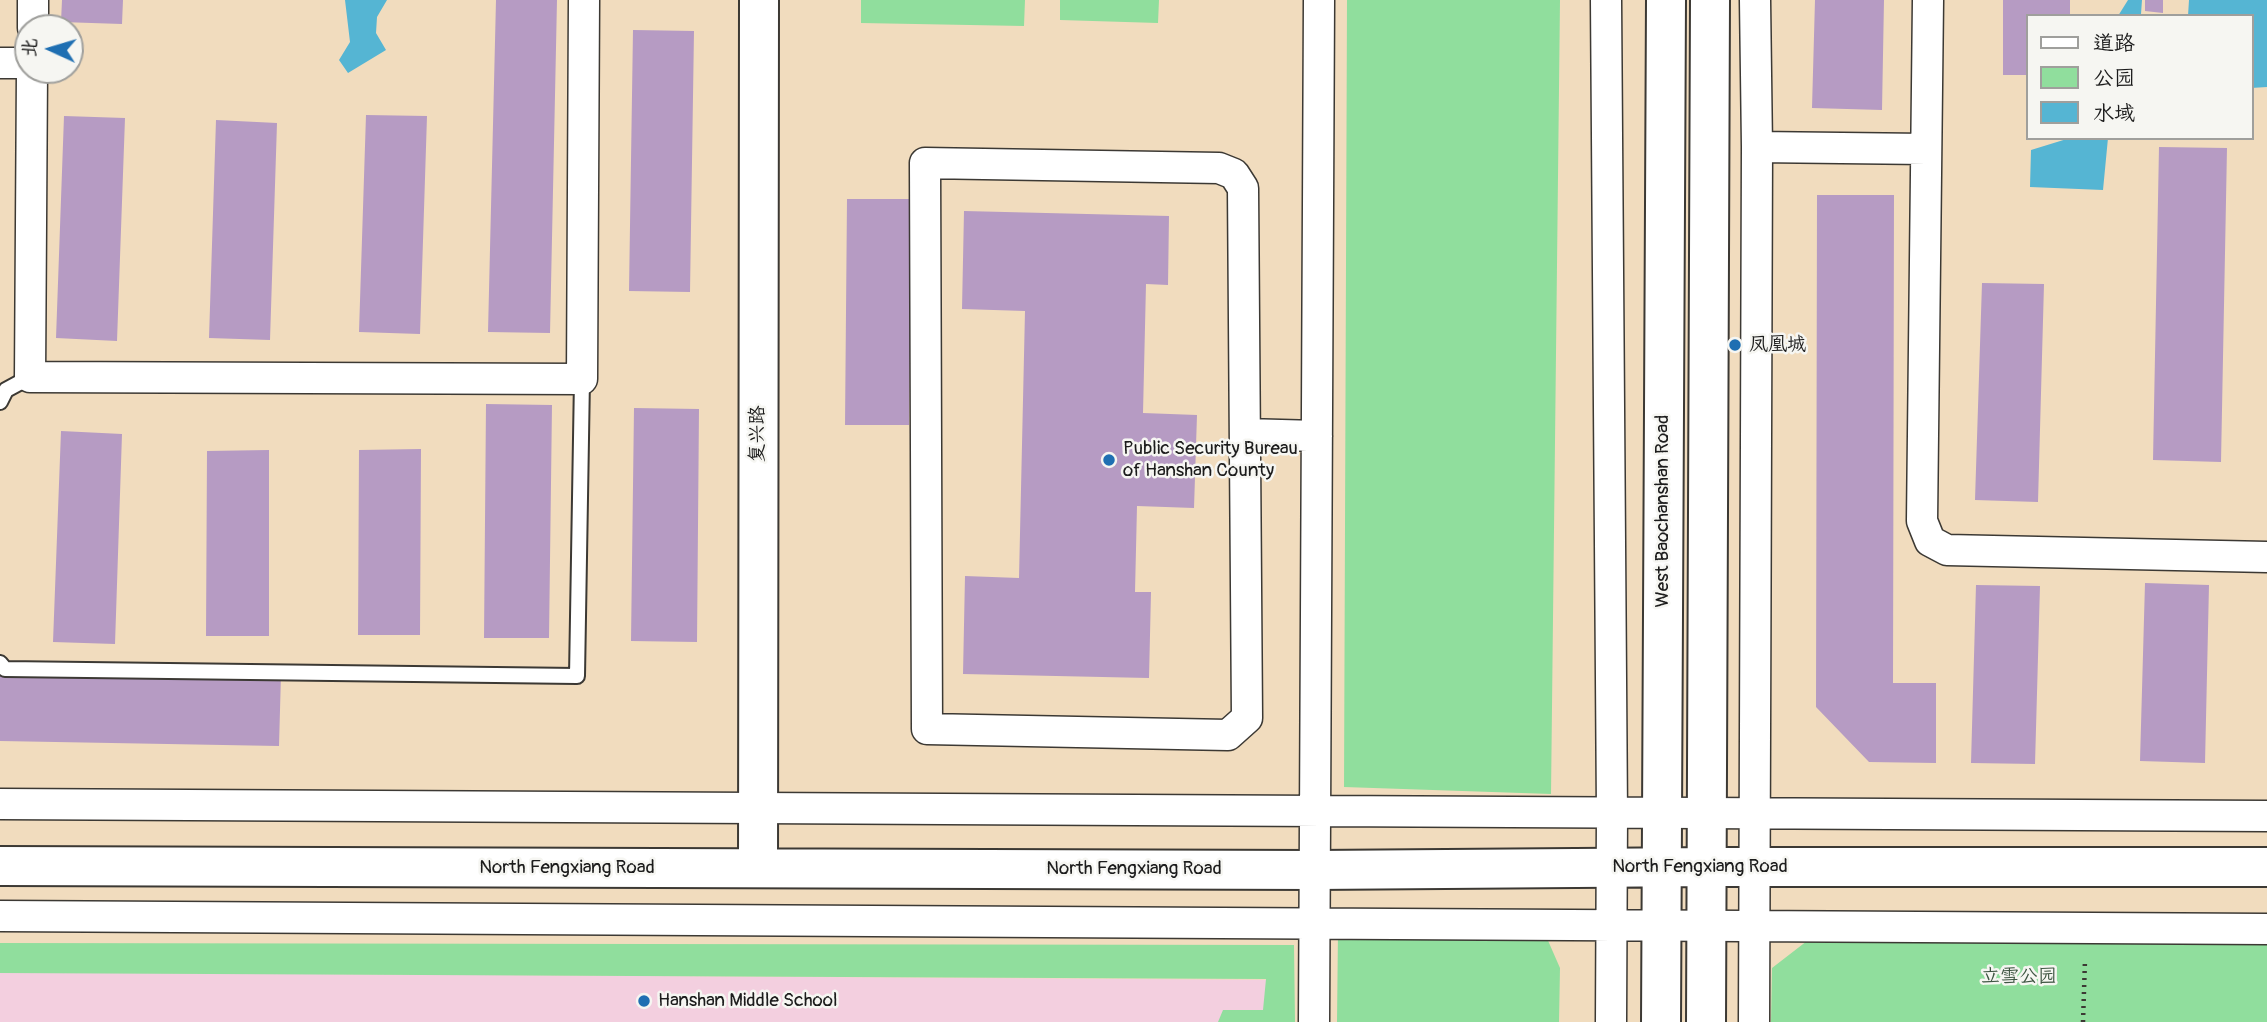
<!DOCTYPE html>
<meta charset="utf-8">
<style>
body{margin:0}
#map{position:relative;width:2267px;height:1022px;overflow:hidden;background:#f1dcbe;font-family:Pangolin,"LXGW WenKai TC",sans-serif}
canvas{display:block}
.legend{position:absolute;left:2026px;top:14px;width:228px;height:126px;box-sizing:border-box;background:#f6f6f2;border:2px solid #9f9f9c;margin:0;padding:9px 12px;list-style:none;font-size:21px;color:#1c1c1c}
.legend li{display:flex;align-items:center;gap:14px;height:35px}
.legend b{width:35px;border:2px solid #9f9f9c}
.north{position:absolute;left:14px;top:14px;width:70px;height:70px;box-sizing:border-box;background:#f6f6f2;border:2px solid #9f9f9c;border-radius:50%;rotate:274deg;font-size:19px;font-weight:700;line-height:28px;text-align:center;color:#1c1c1c}
.north::after{content:'';display:block;margin:auto;width:24px;height:32px;background:#1f6fb2;clip-path:polygon(50% 0,100% 100%,50% 72%,0 100%)}
</style>
<div id="map">
<canvas width="2267" height="1022"></canvas>
<ul class="legend">
<li><b style="height:9px;background:#fff"></b>道路</li>
<li><b style="height:19px;background:#90de9d"></b>公园</li>
<li><b style="height:19px;background:#55b5d3"></b>水域</li>
</ul>
<div class="north">北</div>
</div>
<script>
const context = document.querySelector('canvas').getContext('2d');
context.lineJoin = 'round';
function fillPath(path, color) {
  context.fillStyle = color;
  context.fill(path, 'evenodd');
}
function poly(rows) {
  const path = new Path2D();
  for (const r of rows) {
    path.moveTo(r[0], r[1]);
    for (let i = 2; i < r.length; i += 2) path.lineTo(r[i], r[i + 1]);
  }
  return path;
}
function strokePath(path, color, width, dash) {
  context.strokeStyle = color;
  context.lineWidth = width;
  context.lineCap = dash ? 'butt' : 'round';
  context.setLineDash(dash || []);
  context.stroke(path);
}
function write(font, color, halo, rows, align = 'center') {
  context.font = font + ' Pangolin,"LXGW WenKai TC",sans-serif';
  context.lineWidth = 5;
  context.setLineDash([]);
  context.textBaseline = 'middle';
  context.strokeStyle = halo;
  context.fillStyle = color;
  for (const [text, x, y, turn = 0] of rows) {
    context.save();
    context.translate(x, y);
    context.rotate((+turn || 0) * Math.PI / 180);
    context.textAlign = isNaN(turn) ? turn : align;
    if (halo) context.strokeText(text, 0, 0);
    context.fillText(text, 0, 0);
    context.restore();
  }
}
fillPath(poly([
 [0,972,1287,980,1287,1022,0,1022]
]), '#f3cfdf');
fillPath(poly([
 [861,0,1025,0,1024,26,861,23],
 [1060,0,1159,0,1158,23,1060,20],
 [1347,0,1560,0,1551,794,1344,787],
 [1338,931,1546,936,1560,968,1559,1022,1337,1022],
 [2267,933,2267,1022,1771,1022,1772,968,1816,934],
 [0,943,1294,945,1295,1022,1218,1022,1223,1010,1263,1010,1266,979,0,973]
]), '#90de9d');
fillPath(poly([
 [345,0,387,0,377,17,376,33,386,50,348,73,339,60,350,42],
 [2128,0,2142,0,2141,14,2186,16,2118,16],
 [2189,0,2267,0,2267,87,2251,88,2251,16,2188,16],
 [2070,138,2108,138,2103,190,2030,187,2031,150]
]), '#55b5d3');
fillPath(poly([
 [62,0,123,0,122,24,61,22],
 [496,0,557,0,550,333,488,332],
 [1815,0,1884,0,1882,110,1812,108],
 [2003,0,2070,0,2070,16,2027,16,2027,75,2003,75],
 [2145,0,2163,0,2163,13,2145,11],
 [633,30,694,31,690,292,629,291],
 [366,115,427,116,420,334,359,332],
 [64,116,125,118,117,341,56,338],
 [216,120,277,123,270,340,209,338],
 [2159,147,2227,148,2221,462,2153,460],
 [1817,195,1894,195,1893,683,1936,683,1936,763,1869,762,1816,707],
 [847,199,912,199,909,425,845,425],
 [964,211,1169,216,1168,285,1146,284,1143,413,1197,415,1194,508,1137,506,1135,592,1151,592,1149,678,963,674,965,576,1019,578,1025,311,962,309],
 [1982,283,2044,284,2038,502,1975,500],
 [486,404,552,405,549,638,484,638],
 [634,408,699,409,697,642,631,641],
 [61,431,122,434,115,644,53,642],
 [421,449,420,635,358,635,359,450],
 [269,450,269,636,206,636,207,451],
 [2145,583,2209,585,2205,763,2140,761],
 [1976,585,2040,586,2035,764,1971,763],
 [0,670,281,674,279,746,0,741]
]), '#b69bc3');
const lane = poly([
 [0,402,6,390,30,377],
 [0,663,5,669,577,676,582,379]
]);
const street = poly([
 [1606,0,1612,813,1611,1022],
 [1928,0,1922,521,1930,541,1947,550,2267,557],
 [33,28,33,0],
 [0,63,28,63],
 [32,70,30,377,582,379,584,0],
 [1757,147,1926,149],
 [925,163,1219,168,1234,174,1243,188,1247,718,1228,735,927,729,925,163],
 [1245,434,1317,436],
 [0,804,2267,816],
 [0,916,2267,929],
 [1314,1022,1319,0],
 [1754,1022,1757,147,1755,0]
]);
const secondary = poly([
 [0,866,1315,870,1706,867,2267,867],
 [758,868,759,0],
 [1661,1022,1666,0],
 [1706,1022,1710,0]
]);
strokePath(lane, '#3c3934', 18);
strokePath(street, '#3c3934', 33);
strokePath(secondary, '#3c3934', 42);
strokePath(poly([
 [2083,1022,2085,960]
]), '#3c3934', 4.5, [2, 5]);
strokePath(lane, '#fff', 14);
strokePath(street, '#fff', 30);
strokePath(secondary, '#fff', 38);
for (const [x, y, r, color] of [
 [1735,345,7,"#1f6fb2"],
 [1109,460,7,"#1f6fb2"],
 [644,1001,7,"#1f6fb2"]
]) {
  const dot = new Path2D();
  dot.arc(x, y, r, 0, 2 * Math.PI);
  context.fillStyle = color;
  context.fill(dot);
  strokePath(dot, '#f6f6f2', 2.5);
}
write('19px', '#1c1c1c', '#f6f6f2', [
 ["凤凰城",1749,345],
 ["Public Security Bureau",1123,449],
 ["of Hanshan County",1123,471],
 ["Hanshan Middle School",658,1001]
], 'left');
write('19px', '#1c1c1c', '#f6f6f2', [
 ["复兴路",758,434,-90],
 ["West Baochanshan Road",1663,511,-90],
 ["North Fengxiang Road",1700,867],
 ["North Fengxiang Road",567,868],
 ["North Fengxiang Road",1134,869]
]);
write('19px', '#3f5643', '#f6f6f2', [
 ["立雪公园",2019,977]
]);
</script>
